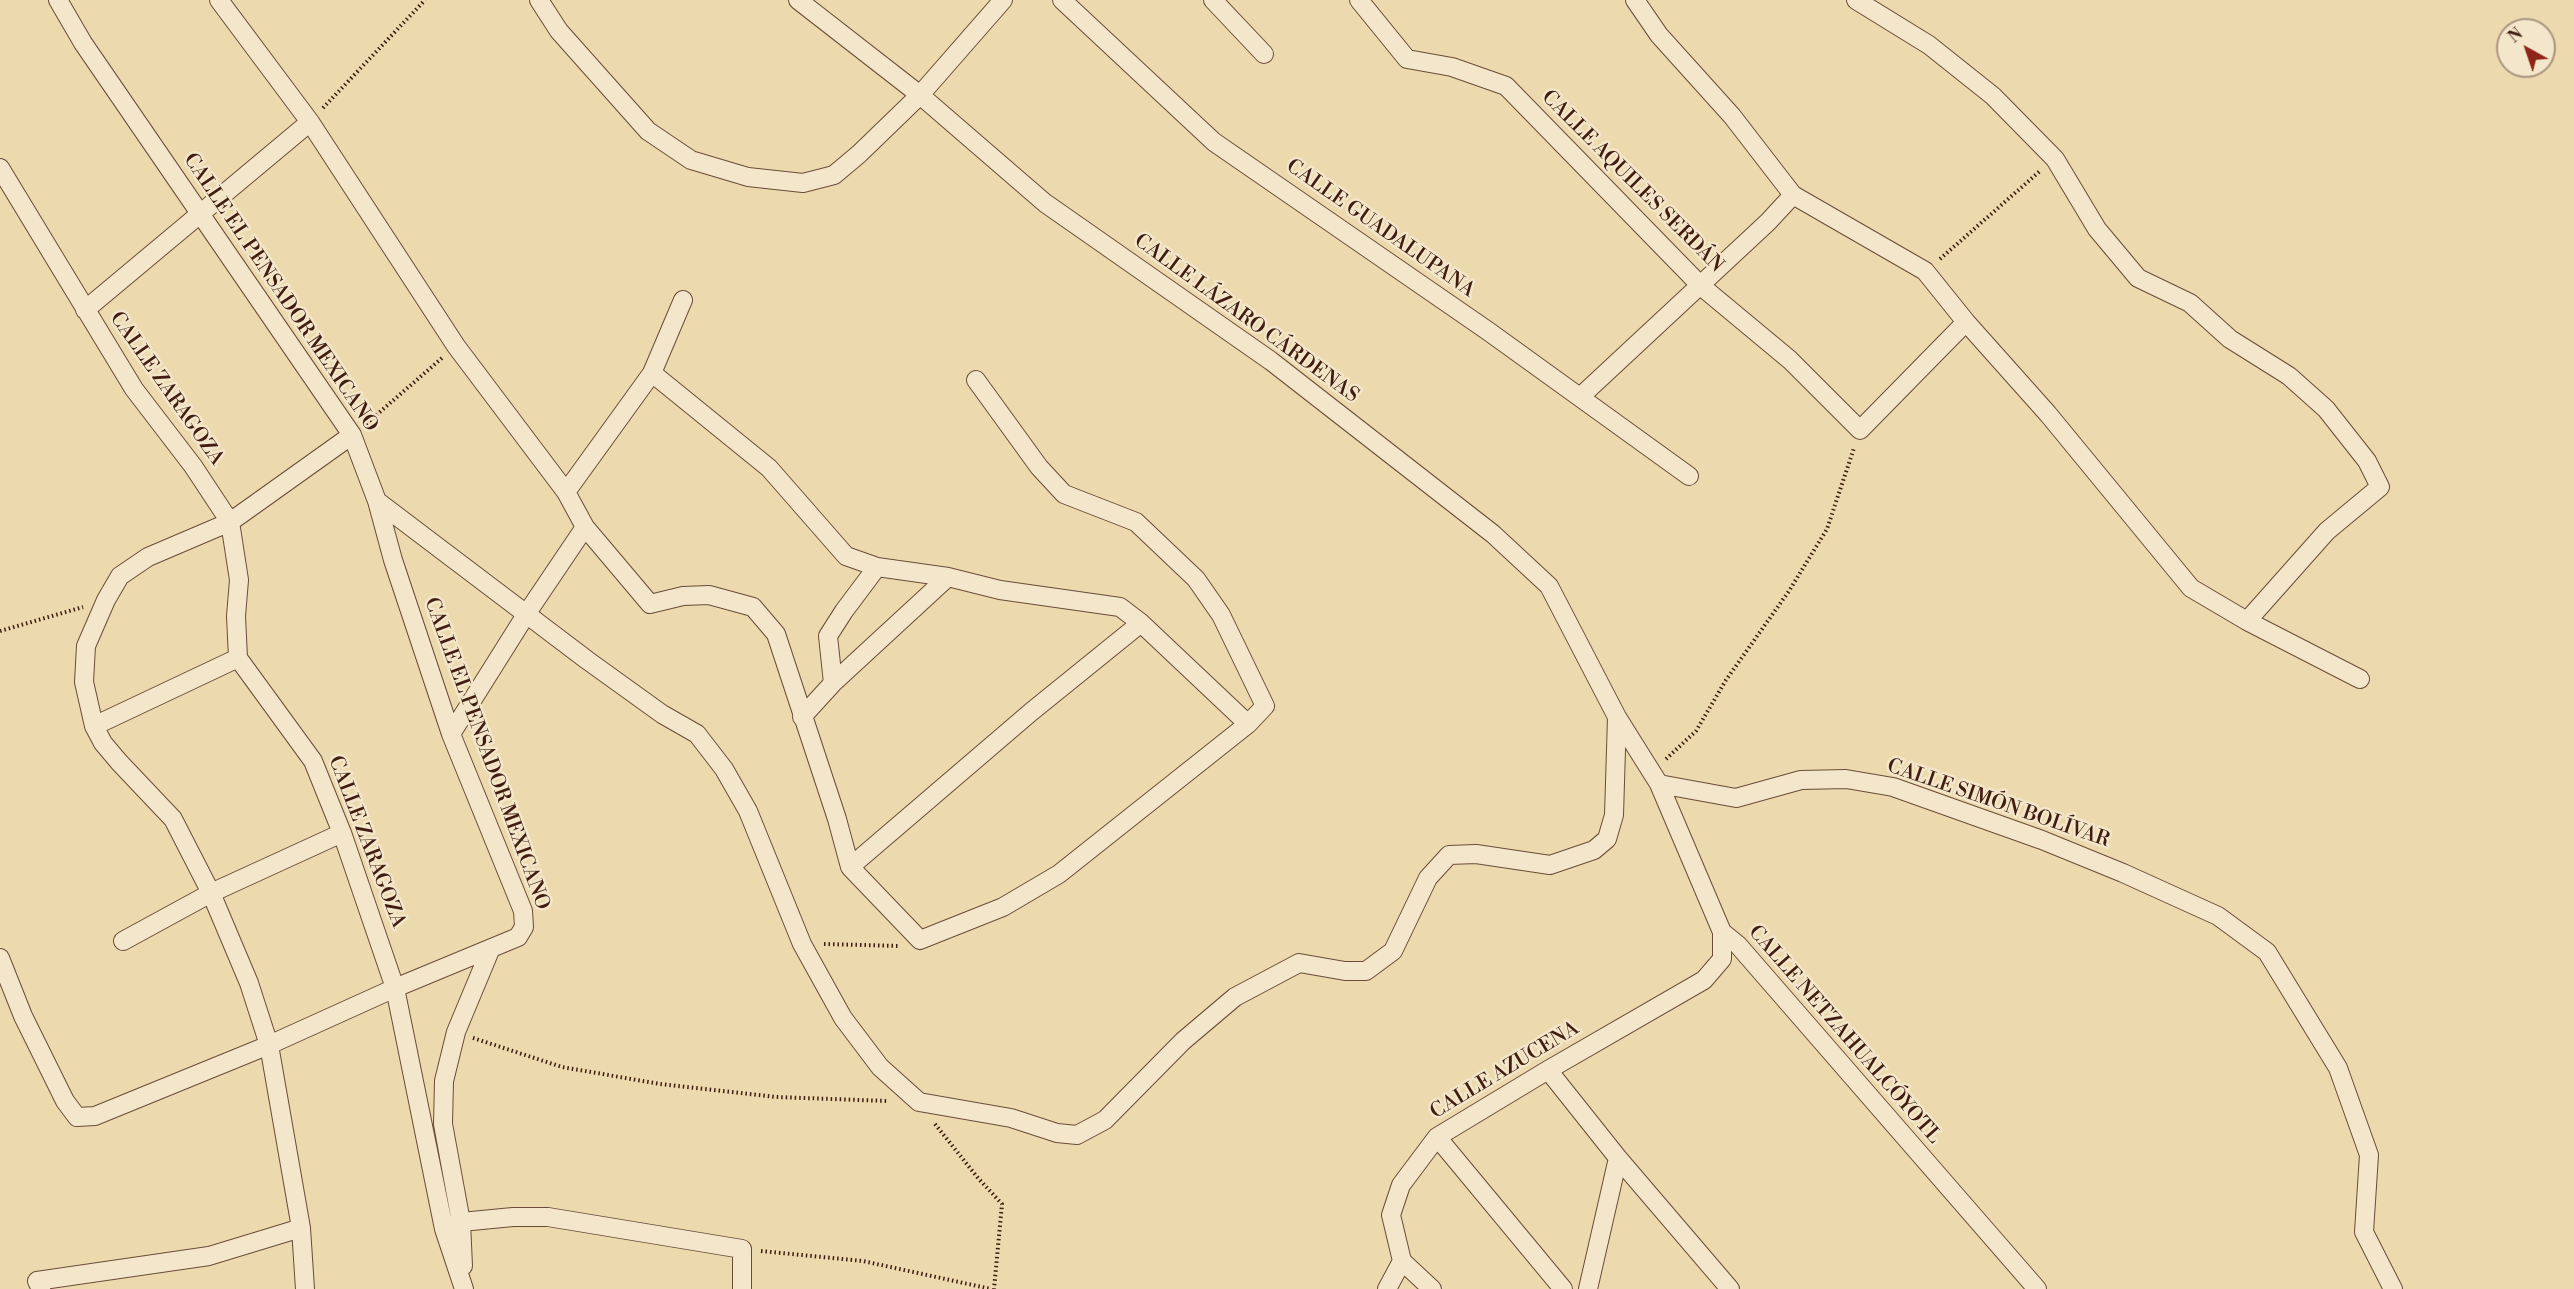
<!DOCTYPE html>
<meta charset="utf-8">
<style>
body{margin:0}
#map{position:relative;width:2574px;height:1289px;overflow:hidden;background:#ecd9ae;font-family:"Libre Bodoni",serif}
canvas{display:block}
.north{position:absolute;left:2496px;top:18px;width:60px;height:60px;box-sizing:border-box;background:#f3e6ca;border:2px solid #ab9680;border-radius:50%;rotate:320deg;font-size:16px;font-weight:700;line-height:24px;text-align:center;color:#3f1d10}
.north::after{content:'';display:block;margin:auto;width:21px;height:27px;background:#8f2418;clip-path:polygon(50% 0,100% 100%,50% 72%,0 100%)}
</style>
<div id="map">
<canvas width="2574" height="1289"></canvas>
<div class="north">N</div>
</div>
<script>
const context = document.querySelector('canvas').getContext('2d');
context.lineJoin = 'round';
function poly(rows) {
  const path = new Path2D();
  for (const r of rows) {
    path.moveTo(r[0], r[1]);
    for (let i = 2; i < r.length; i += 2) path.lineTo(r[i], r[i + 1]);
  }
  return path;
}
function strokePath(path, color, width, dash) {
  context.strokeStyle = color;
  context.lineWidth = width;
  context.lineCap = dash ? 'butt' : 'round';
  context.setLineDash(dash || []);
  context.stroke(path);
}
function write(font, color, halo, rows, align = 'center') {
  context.font = font + ' "Libre Bodoni",serif';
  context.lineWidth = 5;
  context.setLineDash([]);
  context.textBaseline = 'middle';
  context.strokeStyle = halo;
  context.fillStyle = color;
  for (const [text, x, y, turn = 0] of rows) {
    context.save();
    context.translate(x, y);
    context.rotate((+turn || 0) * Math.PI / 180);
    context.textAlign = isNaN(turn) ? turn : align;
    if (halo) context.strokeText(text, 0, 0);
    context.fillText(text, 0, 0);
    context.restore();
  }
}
const street = poly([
 [219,0,310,122,456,346,566,492,585,527],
 [539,0,559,31,648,131,691,160,748,177,803,183,834,175,859,154,920,95,1003,0],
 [798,0,920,95,1045,203,1271,361,1493,534,1549,586,1617,717,1659,784,1722,932,1738,945,2037,1289],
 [1062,0,1214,142,1488,331,1689,476],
 [1213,0,1264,54],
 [1359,0,1407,59,1452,67,1506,86,1701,286,1790,360,1860,430,1966,322],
 [1635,0,1659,35,1732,116,1793,195,1925,271,1966,322,2048,414,2191,588,2247,621,2360,679],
 [1856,0,1929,45,1993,96,2055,159,2097,229,2138,278,2190,303,2230,339,2289,376,2326,409,2367,461,2380,487,2327,531,2247,621],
 [0,168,134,389,193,466,230,522,239,580,236,616,238,658,313,761,342,833,395,988,444,1229,464,1289],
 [85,310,310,122],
 [652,373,769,468,846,556,877,567],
 [1580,397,1768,222,1793,195],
 [566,492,652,373,683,300],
 [377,501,587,660,662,714,697,734,724,769,748,811,802,944,843,1018,880,1067,919,1102,1011,1118,1057,1133,1077,1135,1105,1120,1183,1041,1235,997,1299,963,1345,971,1366,971,1393,951,1428,878,1449,855,1476,854,1550,865,1594,850,1607,839,1614,815,1617,717],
 [833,683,948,577],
 [802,717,833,683,828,636,844,611,877,567,948,577,1000,590,1120,607,1141,623,1248,724],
 [94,726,238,658],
 [451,734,527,613,585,527,650,604,683,596,709,595,753,607,776,634,837,819,850,867,920,940,1003,907,1059,874,1248,724,1265,706,1221,615,1196,579,1136,522,1064,494,1039,467,976,380],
 [1659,784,1736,798,1801,780,1846,779,1893,787,2042,840,2123,873,2218,916,2267,952,2338,1068,2369,1155,2364,1232,2393,1289],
 [850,867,1031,712,1141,623],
 [123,941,211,893,342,833],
 [0,958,23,1016,65,1101,77,1117,95,1116,269,1045,395,988,518,937,524,927,523,911,451,734,393,560,377,501,352,435,83,43,58,0],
 [1548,1070,1618,1158,1730,1289],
 [1437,1137,1563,1289],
 [451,1226,461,1222,513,1217,548,1217,742,1249,742,1289],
 [463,1266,461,1222,443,1124,444,1081,456,1032,491,948],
 [41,1289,37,1281,209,1256,301,1228],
 [305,1289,301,1228,269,1045,249,983,211,893,173,819,119,762,103,743,94,726,84,682,86,646,106,600,120,576,148,557,230,522,352,435],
 [1387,1289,1402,1261],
 [1432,1289,1402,1261,1391,1215,1401,1185,1437,1137,1548,1070,1704,980,1722,959,1722,932],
 [1588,1289,1618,1158]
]);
strokePath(street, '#6a4c38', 20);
strokePath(poly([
 [323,108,425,0],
 [1940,259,2040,171],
 [366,424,442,358],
 [0,631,83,607],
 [1666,759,1696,731,1726,680,1789,591,1827,529,1854,448],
 [824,944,900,946],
 [473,1038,562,1067,660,1084,776,1097,888,1101],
 [935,1124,978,1178,1002,1204,994,1289],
 [761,1251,863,1261,991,1289]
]), '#3f1d10', 4, [1.5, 3]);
strokePath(street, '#f3e6ca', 18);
write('20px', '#3f1d10', '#f3e6ca', [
 ["CALLE AQUILES SERDÁN",1632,182,45],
 ["CALLE GUADALUPANA",1380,229,35],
 ["CALLE EL PENSADOR MEXICANO",280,293,56],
 ["CALLE LÁZARO CÁRDENAS",1246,319,36],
 ["CALLE ZARAGOZA",166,389,55],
 ["CALLE EL PENSADOR MEXICANO",486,754,70],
 ["CALLE SIMÓN BOLÍVAR",1998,804,19],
 ["CALLE ZARAGOZA",366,842,69],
 ["CALLE NETZAHUALCÓYOTL",1844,1035,49],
 ["CALLE AZUCENA",1505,1071,-31]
]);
</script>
